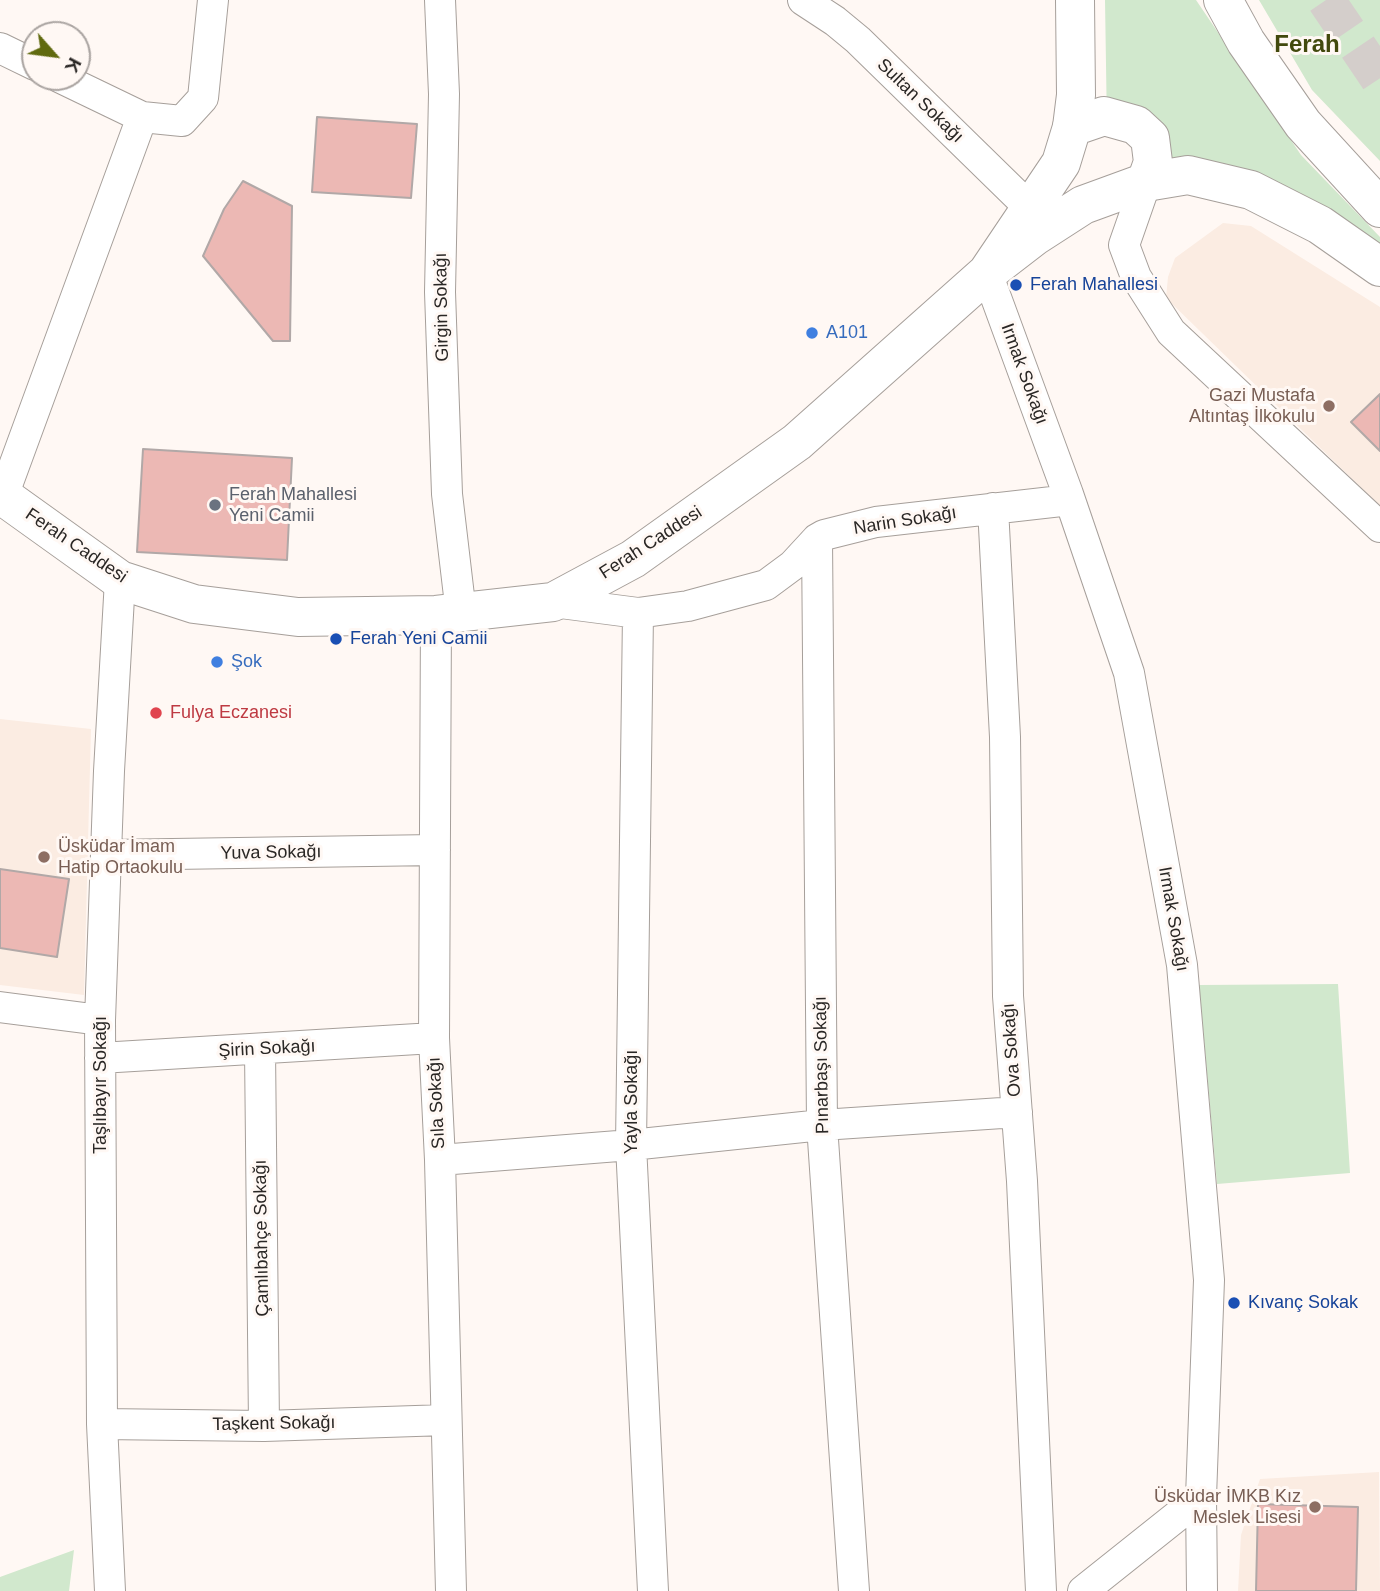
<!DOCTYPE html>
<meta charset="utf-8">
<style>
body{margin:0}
#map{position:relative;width:1380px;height:1591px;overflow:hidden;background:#fff8f4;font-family:Arial,sans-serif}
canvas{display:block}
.north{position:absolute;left:21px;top:21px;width:70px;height:70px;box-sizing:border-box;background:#fff8f4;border:2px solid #aaa4a1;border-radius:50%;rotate:118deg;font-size:19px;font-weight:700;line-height:28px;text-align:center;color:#2a2725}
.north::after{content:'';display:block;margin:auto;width:24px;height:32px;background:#606a0f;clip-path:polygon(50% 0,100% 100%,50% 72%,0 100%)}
</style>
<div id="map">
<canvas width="1380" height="1591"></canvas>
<div class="north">K</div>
</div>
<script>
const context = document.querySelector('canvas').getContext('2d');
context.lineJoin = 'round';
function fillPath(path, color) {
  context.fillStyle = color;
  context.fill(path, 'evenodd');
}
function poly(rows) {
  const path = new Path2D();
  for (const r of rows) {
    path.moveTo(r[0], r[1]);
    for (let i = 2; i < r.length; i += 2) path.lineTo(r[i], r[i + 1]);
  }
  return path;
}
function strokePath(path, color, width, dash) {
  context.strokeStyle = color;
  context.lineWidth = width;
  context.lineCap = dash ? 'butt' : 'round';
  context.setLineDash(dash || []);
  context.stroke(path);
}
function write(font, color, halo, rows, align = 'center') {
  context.font = font + ' Arial,sans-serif';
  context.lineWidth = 6;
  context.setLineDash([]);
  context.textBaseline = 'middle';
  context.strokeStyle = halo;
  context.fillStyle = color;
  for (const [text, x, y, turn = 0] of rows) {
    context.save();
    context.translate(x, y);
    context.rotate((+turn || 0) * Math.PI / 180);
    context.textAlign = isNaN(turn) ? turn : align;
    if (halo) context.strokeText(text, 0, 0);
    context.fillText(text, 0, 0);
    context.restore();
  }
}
fillPath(poly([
 [1223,223,1251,226,1380,307,1380,506,1166,298,1168,277,1175,258],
 [0,719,91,729,84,995,0,985],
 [1379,1472,1380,1591,1238,1591,1241,1535,1260,1479]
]), '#fbece2');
fillPath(poly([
 [1105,0,1196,0,1301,155,1380,237,1380,255,1170,173,1150,141,1107,129],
 [1259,0,1380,0,1380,161,1312,90],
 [1338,984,1350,1173,1217,1184,1199,985],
 [74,1550,69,1591,0,1591,0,1577]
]), '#d1e8cd');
const building = poly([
 [317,117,417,124,411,198,312,192,317,117],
 [243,181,292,206,290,341,273,341,203,256,224,209,243,181],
 [1380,394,1380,451,1351,422,1380,394],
 [143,449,292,458,287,560,137,552,143,449],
 [0,869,69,879,57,957,0,948,0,869],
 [1258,1504,1358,1507,1356,1591,1256,1591,1258,1504]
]);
fillPath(building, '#ecb8b4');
strokePath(building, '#b1a8a7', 2);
strokePath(poly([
 [1326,0,1380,80]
]), '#d4cecb', 38, [38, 19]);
const street = poly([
 [440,0,444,94,440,292,447,494,461,613],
 [803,0,835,21,858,40,1031,209],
 [0,48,35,65],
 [142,117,182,121,203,98,213,0],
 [1146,182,1124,245,1136,277,1171,332,1380,527],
 [987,273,1068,494,1129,673,1182,965,1209,1280,1201,1497,1202,1591],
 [3,496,142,117,59,77],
 [993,508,1005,737,1008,996,1022,1181,1041,1591],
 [817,539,822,1125,854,1591],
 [553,602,638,613,688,606,766,585,793,565,817,539,824,535,876,522,1070,500],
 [638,613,631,1145,653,1591],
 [436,615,434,1038,440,1160,451,1591],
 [107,855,435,850],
 [0,1007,100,1020],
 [260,1050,264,1426],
 [100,1058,434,1038],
 [440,1160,631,1145,822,1125,1017,1112],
 [102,1424,264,1426,446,1420],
 [110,1591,102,1424,100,1020,109,771,120,580],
 [1083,1591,1201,1497]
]);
const secondary = poly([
 [0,494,120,580,194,604,298,617,436,615,553,602,633,559,797,442,987,273,1035,236,1083,205,1146,182,1153,162,1150,138,1136,125,1104,116,1072,127,1061,163,987,273]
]);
const primary = poly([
 [1223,0,1246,42,1303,124,1380,208],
 [1072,127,1076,95,1075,0],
 [1146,182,1188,175,1251,190,1320,225,1380,267]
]);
strokePath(street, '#a69f9a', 32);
strokePath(secondary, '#a69f9a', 40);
strokePath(primary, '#a69f9a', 40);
strokePath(street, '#fff', 30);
strokePath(secondary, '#fff', 38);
strokePath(primary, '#fff', 38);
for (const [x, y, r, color] of [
 [1016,285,7,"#1a4fb4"],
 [812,333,7,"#3f7fe0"],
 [1329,406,7,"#8d6e63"],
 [215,505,7,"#6b7280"],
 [336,639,7,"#1a4fb4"],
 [217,662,7,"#3f7fe0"],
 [156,713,7,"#e0444e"],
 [44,857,7,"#8d6e63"],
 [1234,1303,7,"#1a4fb4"],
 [1315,1507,7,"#8d6e63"]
]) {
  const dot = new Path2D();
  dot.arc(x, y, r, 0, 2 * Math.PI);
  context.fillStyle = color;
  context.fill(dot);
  strokePath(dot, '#fff8f4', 2.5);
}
write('18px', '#2a2725', '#fff8f4', [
 ["Sultan Sokağı",920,101,44],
 ["Girgin Sokağı",442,307,-91],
 ["Irmak Sokağı",1024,374,70],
 ["Narin Sokağı",905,521,-9],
 ["Ferah Caddesi",651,543,-33],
 ["Ferah Caddesi",76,546,34],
 ["Yuva Sokağı",271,853,-1],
 ["Irmak Sokağı",1173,919,80],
 ["Şirin Sokağı",267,1049,-3],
 ["Ova Sokağı",1012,1050,-94],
 ["Pınarbaşı Sokağı",822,1065,-91],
 ["Taşlıbayır Sokağı",101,1085,-90],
 ["Yayla Sokağı",632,1102,-90],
 ["Sıla Sokağı",437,1103,-93],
 ["Çamlıbahçe Sokağı",262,1238,-91],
 ["Taşkent Sokağı",274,1424,-1]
]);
write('18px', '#164399', '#fff8f4', [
 ["Ferah Mahallesi",1030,285],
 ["Ferah Yeni Camii",350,639],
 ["Kıvanç Sokak",1248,1303]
], 'left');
write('18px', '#366cbe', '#fff8f4', [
 ["A101",826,333],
 ["Şok",231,662]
], 'left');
write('18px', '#785e54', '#fff8f4', [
 ["Gazi Mustafa",1315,396],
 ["Altıntaş İlkokulu",1315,417],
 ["Üsküdar İmam",58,847,"left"],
 ["Hatip Ortaokulu",58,868,"left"],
 ["Üsküdar İMKB Kız",1301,1497],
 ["Meslek Lisesi",1301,1518]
], 'right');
write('18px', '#5b616d', '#fff8f4', [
 ["Ferah Mahallesi",229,495],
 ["Yeni Camii",229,516]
], 'left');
write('18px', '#be3a42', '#fff8f4', [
 ["Fulya Eczanesi",170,713]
], 'left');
write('bold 24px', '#42490d', '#fff8f4', [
 ["Ferah",1307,45]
]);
</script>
